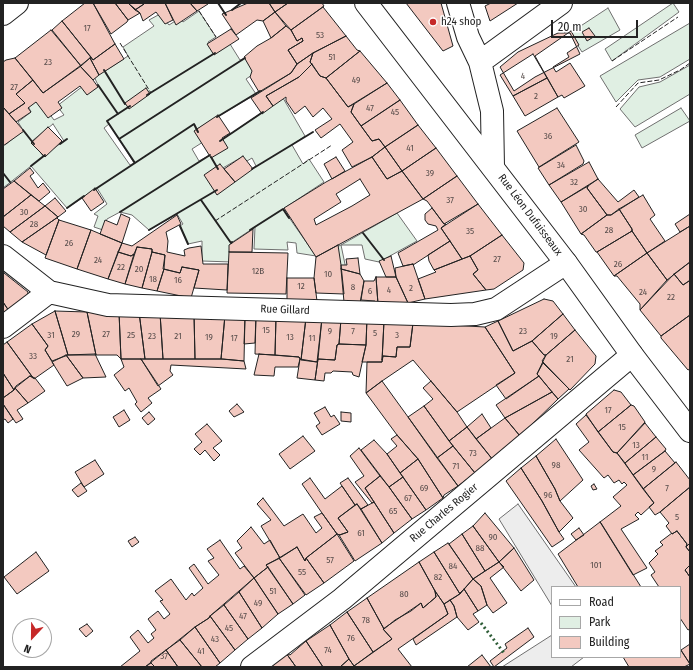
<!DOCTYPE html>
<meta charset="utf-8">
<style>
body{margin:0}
#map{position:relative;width:693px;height:670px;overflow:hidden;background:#fff;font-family:"Fira Sans Condensed",sans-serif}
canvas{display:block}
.frame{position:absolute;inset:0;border:4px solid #222;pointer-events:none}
.legend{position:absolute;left:551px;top:586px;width:130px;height:72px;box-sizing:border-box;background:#fff;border:1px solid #a7a7a7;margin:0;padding:5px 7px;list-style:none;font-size:12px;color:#222}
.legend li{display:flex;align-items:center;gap:8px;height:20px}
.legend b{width:20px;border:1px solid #a7a7a7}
.north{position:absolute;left:12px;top:618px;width:40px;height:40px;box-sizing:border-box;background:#fff;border:1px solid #a7a7a7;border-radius:50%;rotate:202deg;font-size:11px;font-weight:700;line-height:16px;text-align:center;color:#222}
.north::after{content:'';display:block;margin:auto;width:14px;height:18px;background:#c62828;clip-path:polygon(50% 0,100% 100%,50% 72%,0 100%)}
.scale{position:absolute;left:551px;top:20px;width:87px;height:18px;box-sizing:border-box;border:2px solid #222;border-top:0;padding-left:5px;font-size:12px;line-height:14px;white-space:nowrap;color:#222;-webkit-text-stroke:3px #fff;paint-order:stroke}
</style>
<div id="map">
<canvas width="693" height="670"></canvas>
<div class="frame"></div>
<ul class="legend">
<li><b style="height:5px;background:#fff"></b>Road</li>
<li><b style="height:11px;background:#e0efe3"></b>Park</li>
<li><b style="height:11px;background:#f3c9c0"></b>Building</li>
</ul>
<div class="north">N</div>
<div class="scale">20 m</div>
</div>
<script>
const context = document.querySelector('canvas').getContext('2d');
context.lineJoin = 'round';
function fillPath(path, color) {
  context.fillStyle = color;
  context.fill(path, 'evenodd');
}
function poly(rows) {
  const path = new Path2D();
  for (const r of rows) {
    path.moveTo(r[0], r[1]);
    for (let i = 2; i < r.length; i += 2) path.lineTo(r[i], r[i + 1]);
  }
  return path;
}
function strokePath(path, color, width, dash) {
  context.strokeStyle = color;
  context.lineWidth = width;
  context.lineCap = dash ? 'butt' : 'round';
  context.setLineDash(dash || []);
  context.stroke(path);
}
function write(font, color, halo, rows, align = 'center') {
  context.font = font + ' "Fira Sans Condensed",sans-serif';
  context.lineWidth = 3;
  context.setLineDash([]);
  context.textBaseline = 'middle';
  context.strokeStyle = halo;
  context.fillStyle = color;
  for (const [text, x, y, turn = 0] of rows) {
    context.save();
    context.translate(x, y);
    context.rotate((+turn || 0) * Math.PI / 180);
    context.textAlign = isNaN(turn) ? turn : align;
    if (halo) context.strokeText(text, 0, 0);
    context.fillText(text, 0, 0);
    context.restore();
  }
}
const green = poly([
 [673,3,679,12,612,61,605,49,673,3],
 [608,8,620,30,582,52,570,33,608,8],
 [199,11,216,37,208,42,214,53,230,44,240,60,245,58,255,73,246,79,256,94,197,129,203,142,192,149,199,161,210,155,210,148,283,98,305,136,292,145,303,164,309,159,324,182,283,209,316,256,341,245,397,213,417,241,379,262,365,259,362,245,341,245,346,269,316,256,297,253,296,243,287,242,288,250,254,249,255,227,231,243,232,262,202,261,202,241,188,244,180,226,183,224,177,214,149,230,132,215,120,212,107,219,103,230,94,227,98,216,94,214,107,204,97,188,67,208,31,166,3,188,3,142,5,145,23,130,18,122,31,112,28,106,38,98,54,120,64,115,57,106,83,86,89,91,98,85,89,66,105,71,128,56,123,47,154,26,149,20,160,14,169,25,180,18,183,22,199,11],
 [53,124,64,141,43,156,32,141,53,124],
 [109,124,119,139,134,163,130,165,104,128,109,124],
 [242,157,247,161,252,158,256,166,216,191,207,177,242,157],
 [690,23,690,59,660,77,638,80,616,102,600,76,690,23],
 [690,65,690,94,635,127,620,109,639,87,660,82,690,65],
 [681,108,690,121,642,148,635,135,681,108]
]);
fillPath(green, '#e0efe3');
strokePath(green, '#6f6f6f', 1);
const parking = poly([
 [518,504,576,587,552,587,552,606,499,519,518,504],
 [552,635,552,657,584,657,571,667,502,667,552,635]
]);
fillPath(parking, '#ededed');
strokePath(parking, '#6f6f6f', 1);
const building = poly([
 [85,3,93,3,115,44,93,60,62,21,85,3],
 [93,3,115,3,128,20,127,22,111,34,93,3],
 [115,3,128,3,140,13,128,20,115,3],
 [128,3,144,3,144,4,135,10,128,3],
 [144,3,165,3,173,20,165,24,156,12,143,21,140,13,135,10,144,4,144,3],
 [165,3,190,3,197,11,176,25,165,3],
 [190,3,207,3,208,4,197,11,190,3],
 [248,3,269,3,275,12,263,21,257,20,236,35,222,14,248,3],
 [269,3,288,3,275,12,269,3],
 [288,3,322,3,324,6,291,30,275,12,288,3],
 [406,3,441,3,453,46,443,51,406,3],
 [491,3,518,3,490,21,485,6,491,3],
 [323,7,346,36,313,53,297,64,288,50,303,41,302,38,297,41,291,30,323,7],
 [275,12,286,26,271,38,263,21,275,12],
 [62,21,91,57,81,66,52,30,62,21],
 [286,26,291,30,297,41,302,38,303,41,288,50,297,64,291,73,259,92,250,77,252,71,244,57,257,46,271,38,286,26],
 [589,28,595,36,587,41,582,32,589,28],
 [231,29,239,39,214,55,207,44,231,29],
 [51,30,81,66,43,93,15,58,51,30],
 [571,31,579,45,567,53,569,57,553,67,556,72,570,63,585,86,564,98,562,95,558,97,535,56,571,31],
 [558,33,570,33,580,54,535,77,514,91,500,67,518,52,558,33],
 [346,36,357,50,360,51,326,78,320,76,310,62,313,53,346,36],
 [115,44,124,59,99,75,90,58,91,57,93,60,115,44],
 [360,51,387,83,348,107,326,78,360,51],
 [313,53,310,62,312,64,299,77,266,96,273,106,262,114,251,98,291,73,297,64,313,53],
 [533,54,547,78,513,96,500,75,533,54],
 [15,58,33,80,16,94,25,103,9,114,3,107,3,62,6,60,15,58],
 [90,58,99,75,93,80,80,66,90,58],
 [312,64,320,76,326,78,348,107,354,104,351,112,372,141,379,139,385,147,372,157,352,167,342,150,353,142,340,124,321,138,315,130,332,119,323,108,313,117,305,106,295,114,286,101,286,97,273,106,266,96,299,77,312,64],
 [80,66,93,80,98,87,87,95,80,86,58,102,62,108,48,118,36,102,28,108,31,112,16,122,9,114,25,103,16,94,33,80,43,93,80,66],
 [547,78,558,97,525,116,513,96,547,78],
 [387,83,400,100,361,126,351,112,354,104,387,83],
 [146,88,150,94,129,109,125,103,146,88],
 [400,100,418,125,385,147,379,139,372,141,361,126,400,100],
 [3,107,24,131,3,146,3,107],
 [557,108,579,142,539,167,517,131,557,108],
 [218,115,230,133,222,138,228,148,211,158,194,131,218,115],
 [418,125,436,148,402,171,385,147,418,125],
 [48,127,62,141,45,157,31,143,48,127],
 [576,145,584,161,583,164,549,185,538,168,576,145],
 [385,147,402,171,387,179,372,157,385,147],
 [436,148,457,176,423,199,402,171,436,148],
 [243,156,253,169,235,182,224,169,243,156],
 [336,157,345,171,332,179,324,164,336,157],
 [372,157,387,179,402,171,423,199,316,257,284,208,326,182,372,157],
 [360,179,370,195,352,206,316,225,314,219,341,202,336,194,360,179],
 [589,162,598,179,561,202,549,185,589,162],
 [220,164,235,182,217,195,204,175,220,164],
 [30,168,34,173,30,176,38,188,43,183,50,192,39,201,14,181,30,168],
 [457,176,478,204,444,224,427,201,423,199,457,176],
 [598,179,618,202,634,190,639,197,611,215,607,215,587,188,588,186,598,179],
 [14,181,31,195,3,217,3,189,14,181],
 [588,186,587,188,607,215,581,234,561,202,588,186],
 [95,188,104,202,91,211,82,198,95,188],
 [31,195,45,206,10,232,3,226,3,217,31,195],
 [643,195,655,215,650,219,665,241,647,253,632,231,632,229,619,209,643,195],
 [55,198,66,211,58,217,45,206,55,198],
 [478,204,502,235,470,256,462,259,441,228,478,204],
 [45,206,58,217,22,242,10,232,45,206],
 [432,208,444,224,446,224,441,228,450,241,413,265,413,264,403,266,398,253,438,230,436,226,428,224,425,220,425,214,432,208],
 [619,209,632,229,632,231,597,252,596,252,584,235,581,234,607,215,611,215,619,209],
 [121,214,130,218,122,243,100,234,105,220,117,225,121,214],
 [690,214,690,226,680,232,675,224,690,214],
 [177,215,181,224,166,232,168,241,167,252,185,256,184,250,189,248,201,246,203,264,228,264,227,290,194,288,199,270,182,267,180,273,163,269,165,255,152,252,152,249,137,247,134,254,131,256,118,252,122,243,132,246,177,215],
 [58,217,57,218,59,220,46,255,22,242,58,217],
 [59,220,91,230,77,269,45,258,59,220],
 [690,226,690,262,667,280,647,253,690,226],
 [253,229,252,252,229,252,229,245,253,229],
 [91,230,122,243,108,279,77,269,91,230],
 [632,231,647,253,614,276,597,252,632,231],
 [502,235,524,263,523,270,494,289,486,290,473,274,478,270,470,256,502,235],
 [450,241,462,259,434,270,429,261,428,255,450,241],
 [338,245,341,265,344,294,316,293,314,278,316,257,338,245],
 [137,247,152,249,152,252,142,288,125,284,137,247],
 [118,252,131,256,134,254,125,284,108,279,118,252],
 [152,252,165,255,164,269,157,291,142,288,152,252],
 [229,252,288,253,286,294,227,293,229,252],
 [647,253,667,280,640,310,640,304,617,276,614,276,647,253],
 [391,256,396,277,386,277,379,261,391,256],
 [470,256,478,270,473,274,486,290,425,299,418,279,436,272,434,270,470,256],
 [358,258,360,274,341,269,341,265,347,265,346,259,358,258],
 [690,262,690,282,689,281,683,285,674,274,690,262],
 [413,264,425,299,408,303,396,277,395,268,413,264],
 [182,267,199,270,191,298,157,291,164,269,180,273,182,267],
 [341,269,360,274,364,281,360,303,344,302,341,269],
 [4,273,28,292,27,298,9,311,3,302,3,274,4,273],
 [674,274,683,285,689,281,690,282,690,315,661,336,640,310,674,274],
 [376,277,378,304,375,301,361,300,364,281,374,281,376,277],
 [376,277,396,277,408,303,378,304,376,277],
 [287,278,314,278,317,301,287,300,287,278],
 [544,299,553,301,563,314,532,341,513,351,498,321,544,299],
 [3,302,9,311,3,315,3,302],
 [55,311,68,355,52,361,45,350,48,346,32,324,55,311],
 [55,311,87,312,96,355,68,355,55,311],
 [87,312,117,313,119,312,121,359,117,355,96,355,87,312],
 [119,312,139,312,145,359,121,359,119,312],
 [139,312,160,313,163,359,145,359,139,312],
 [160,313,194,314,195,359,163,359,160,313],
 [194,314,225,315,221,359,195,359,194,314],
 [563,314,575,330,546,355,544,355,532,341,563,314],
 [225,315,245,315,244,361,221,359,225,315],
 [690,315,690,369,688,370,661,338,661,336,690,315],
 [256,316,255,343,244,344,245,318,256,316],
 [256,316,276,317,275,355,255,354,256,316],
 [276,317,306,318,301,360,299,357,275,355,276,317],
 [306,318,322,318,317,362,301,360,306,318],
 [322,318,341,319,339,344,337,345,335,360,318,359,322,318],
 [367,318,366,345,339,344,341,319,367,318],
 [367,318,384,321,382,362,362,362,366,345,367,318],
 [384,321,413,323,410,347,397,347,396,357,383,356,382,360,384,321],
 [498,321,513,351,532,341,544,355,546,355,537,374,539,376,506,399,496,385,515,373,485,327,498,321],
 [413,323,485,327,515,373,457,412,413,360,382,381,366,393,367,362,382,362,383,356,396,357,397,347,410,347,413,323],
 [32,324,48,346,45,350,54,365,34,379,7,342,32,324],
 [575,330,596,356,595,364,570,390,542,361,546,355,575,330],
 [7,342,33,378,30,376,16,386,14,390,3,373,3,345,7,342],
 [339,344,366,345,359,377,353,375,352,372,333,371,331,373,325,373,324,381,315,380,318,359,335,360,337,345,339,344],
 [95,354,106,377,83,378,66,355,95,354],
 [259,354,299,357,300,359,298,367,275,367,274,376,254,375,259,354],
 [66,355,83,378,67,386,52,362,66,355],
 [121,359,141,359,161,389,148,398,152,403,141,412,135,404,137,402,129,388,125,391,114,375,124,367,121,359],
 [141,359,223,359,244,361,246,369,171,365,170,371,173,375,158,386,141,359],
 [300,359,317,362,318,359,315,380,297,378,300,359],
 [543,363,569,389,558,399,537,374,543,363],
 [3,373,14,390,3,398,3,373],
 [30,376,35,378,45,391,28,403,15,388,30,376],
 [539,376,552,392,505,418,496,405,539,376],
 [382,381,458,486,444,495,443,498,418,459,397,435,366,393,382,381],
 [431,381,457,412,467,427,449,441,424,406,433,399,423,388,431,381],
 [15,388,28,403,17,410,23,419,16,423,3,404,3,398,14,390,15,388],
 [614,390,621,392,631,405,598,432,586,414,614,390],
 [552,392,558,399,520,436,505,418,552,392],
 [3,404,13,419,8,423,5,419,3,420,3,404],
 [237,404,244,412,234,417,229,411,237,404],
 [631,405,634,406,645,422,617,453,613,452,598,432,631,405],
 [424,406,453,446,437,458,408,417,424,406],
 [325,407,331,417,334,415,340,424,322,435,316,426,320,423,314,413,325,407],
 [124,410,130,420,119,427,113,417,124,410],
 [149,412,155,419,148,425,142,418,149,412],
 [341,412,351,413,351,422,341,421,341,412],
 [482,414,491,428,476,439,467,427,482,414],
 [586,415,613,452,617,453,654,503,641,515,638,512,635,515,639,519,621,529,647,568,633,575,600,522,621,506,613,497,627,485,624,482,622,484,619,480,614,483,608,475,604,478,579,450,589,442,576,424,586,415],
 [505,418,520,436,493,460,476,439,505,418],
 [645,423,656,437,625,463,617,453,645,423],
 [207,424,222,441,213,448,220,455,214,461,205,450,200,455,194,449,202,442,195,434,207,424],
 [467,427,493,460,475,473,449,441,467,427],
 [397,435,418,459,400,473,387,454,397,446,391,439,397,435],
 [303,436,315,451,290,469,279,454,303,436],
 [656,437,666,449,665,451,633,475,625,463,656,437],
 [556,439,583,480,560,501,555,489,536,456,556,439],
 [374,440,387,454,403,477,389,487,361,450,374,440],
 [453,446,475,473,458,486,437,458,453,446],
 [359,448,380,476,365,488,374,502,372,503,355,482,364,476,350,456,359,448],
 [665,451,675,463,643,489,633,475,665,451],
 [536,456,555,489,560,501,573,518,559,532,542,501,521,468,536,456],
 [418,459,443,498,426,510,400,473,418,459],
 [95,460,104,474,84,487,75,472,95,460],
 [676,462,690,480,690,487,660,512,655,515,649,507,654,503,643,489,676,462],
 [521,468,542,501,559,532,564,539,552,547,506,481,521,468],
 [380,476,389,487,412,519,394,533,365,488,380,476],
 [403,477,426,510,412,519,389,487,403,477],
 [310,478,325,499,342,486,355,505,338,518,348,532,340,535,337,534,322,513,302,484,310,478],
 [348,478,368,505,361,509,357,504,355,505,340,483,348,478],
 [81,483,87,491,78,497,72,490,81,483],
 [594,484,597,489,593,490,591,486,594,484],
 [690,487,690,543,686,547,687,544,677,531,672,534,666,526,669,523,660,512,690,487],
 [263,498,284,526,303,514,316,533,322,528,314,517,322,513,337,534,306,558,305,561,297,547,280,558,261,526,271,520,257,504,263,498],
 [374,502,394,533,382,543,361,509,374,502],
 [357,504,382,543,355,561,339,535,348,532,338,518,357,504],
 [485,513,514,548,499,562,473,526,485,513],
 [600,522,601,523,641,587,578,587,558,554,600,522],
 [473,526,499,562,485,571,462,534,473,526],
 [251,527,264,544,270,540,280,558,266,565,268,567,254,578,235,553,242,548,237,541,251,527],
 [579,528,584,535,576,540,571,534,579,528],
 [677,531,687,544,686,547,690,552,690,565,685,570,690,577,690,629,688,630,680,618,680,587,659,587,651,575,655,572,649,563,658,554,655,551,663,545,660,542,672,533,672,534,677,531],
 [337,534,354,561,324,583,306,558,337,534],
 [462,534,485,571,473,579,449,544,462,534],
 [135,537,139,542,132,547,128,541,135,537],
 [220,540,240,569,244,566,254,578,210,616,209,618,195,627,145,667,120,667,140,651,130,637,138,630,148,643,154,638,151,634,156,630,148,619,158,611,164,619,170,614,160,601,163,600,155,591,171,579,186,600,192,593,194,596,203,588,189,568,194,564,208,584,219,575,208,561,214,558,207,549,220,540],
 [448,543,473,579,460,594,434,552,448,543],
 [690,543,690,552,686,547,690,543],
 [297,547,305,561,306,558,324,583,306,595,279,558,297,547],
 [514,548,534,580,521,591,499,562,514,548],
 [36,552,49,571,17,594,4,577,36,552],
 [434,552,460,594,444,604,435,591,419,562,434,552],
 [279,558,305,595,293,604,266,565,279,558],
 [419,562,435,591,436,597,423,608,421,603,411,611,395,620,384,629,367,598,419,562],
 [499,562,504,567,490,578,507,603,493,613,487,605,481,586,473,579,499,562],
 [690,565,690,577,685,570,690,565],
 [268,567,293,604,278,614,254,578,268,567],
 [254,578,278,614,262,628,239,592,254,578],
 [473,579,481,586,487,605,478,611,464,589,473,579],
 [464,589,478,611,473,614,479,622,468,630,457,617,454,606,450,600,458,595,464,589],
 [435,591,444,604,448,614,398,649,412,667,340,667,349,659,354,666,392,639,383,629,421,603,423,608,436,597,435,591],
 [239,592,262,628,248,639,224,605,239,592],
 [367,598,384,629,383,629,392,639,373,652,347,612,367,598],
 [450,600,454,606,457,617,416,645,413,639,448,614,444,604,450,600],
 [224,605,248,639,235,650,210,616,224,605],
 [347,612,373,652,354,666,349,659,330,625,347,612],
 [210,616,235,650,220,663,195,627,209,618,210,616],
 [87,624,93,631,86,637,79,629,87,624],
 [330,625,349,659,340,667,323,667,306,641,330,625],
 [195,627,220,663,215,667,202,667,180,640,195,627],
 [528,628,534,637,494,667,490,661,507,648,505,644,528,628],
 [180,640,202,667,178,667,166,650,180,640],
 [306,641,323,667,296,667,286,653,290,655,306,641],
 [690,644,690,664,681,650,690,644],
 [680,649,690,664,684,667,629,667,623,657,680,657,680,649],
 [166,650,178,667,155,667,151,663,151,661,166,650],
 [286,653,296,667,271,667,286,653],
 [482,655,491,667,467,667,482,655],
 [151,663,155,667,145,667,151,663]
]);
fillPath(building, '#f3c9c0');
strokePath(building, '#222', 1);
const minor = poly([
 [458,3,468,37,480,62,492,111,493,167],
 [3,14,17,3],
 [480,62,561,3],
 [3,256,49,292,108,305,451,315,475,314,496,309,566,263],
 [3,327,49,292],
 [252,667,342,599,632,355]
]);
const secondary = poly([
 [366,3,566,263,632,355,690,431]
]);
strokePath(minor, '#222', 24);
strokePath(secondary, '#222', 24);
strokePath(minor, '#fff', 22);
strokePath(secondary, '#fff', 22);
strokePath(poly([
 [481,623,504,653]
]), '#2f5e38', 3, [2, 3]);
strokePath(poly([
 [199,11,216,37],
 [120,43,151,93],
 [612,61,678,17],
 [616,107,638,83,659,80,680,70,690,63],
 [215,221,332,145]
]), '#222', 1, [5, 2]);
strokePath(poly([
 [218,3,226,15],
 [232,10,241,3],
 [104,70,125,104],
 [98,85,118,114],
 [147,95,215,53],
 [130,106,107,121,135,163],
 [217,117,260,91],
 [23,130,34,144],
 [119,139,245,58],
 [220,141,263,112],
 [60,144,67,139],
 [211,157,218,169],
 [31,166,45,155],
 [252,169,313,132],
 [3,173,10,182],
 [94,190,194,124,198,132],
 [201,200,231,243,232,242],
 [67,208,84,196],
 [120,212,210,155],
 [180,226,188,244],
 [149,230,217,190],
 [250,230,283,209,289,218],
 [363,233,384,260]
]), '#222', 2);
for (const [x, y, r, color] of [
 [433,22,4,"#c62828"]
]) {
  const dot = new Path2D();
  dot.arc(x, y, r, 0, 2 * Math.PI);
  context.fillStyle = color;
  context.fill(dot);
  strokePath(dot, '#fff', 1.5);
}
write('9px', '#564c4a', null, [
 ["17",87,28],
 ["53",320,35],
 ["51",332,57],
 ["23",48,62],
 ["4",523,76],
 ["49",356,80],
 ["27",14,87],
 ["2",536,96],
 ["47",370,108],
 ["45",395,112],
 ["36",548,136],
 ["41",410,148],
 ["34",561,165],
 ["39",430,173],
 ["32",574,182],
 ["37",450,200],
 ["30",583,209],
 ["30",24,212],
 ["28",34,224],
 ["28",609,230],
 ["35",470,231],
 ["26",69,243],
 ["27",497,259],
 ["24",98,260],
 ["26",618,264],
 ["22",121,267],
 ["20",139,269],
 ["12B",258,271],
 ["10",328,274],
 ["18",153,279],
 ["16",178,280],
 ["12",301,286],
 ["8",353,287],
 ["2",411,288],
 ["4",389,290],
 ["6",370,291],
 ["24",643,292],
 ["22",671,297],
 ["15",266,330],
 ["9",330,331],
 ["7",353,331],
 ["23",523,331],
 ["5",375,333],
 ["29",76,334],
 ["27",106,334],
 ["31",51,335],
 ["25",131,335],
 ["3",397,335],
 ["23",152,336],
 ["21",178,336],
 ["19",554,336],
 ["19",209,337],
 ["13",290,337],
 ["17",234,338],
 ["11",312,338],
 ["33",33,356],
 ["21",570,359],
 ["17",608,410],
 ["15",622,427],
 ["13",636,445],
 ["73",473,453],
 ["11",645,457],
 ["98",556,465],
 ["71",456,466],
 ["9",654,469],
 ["69",424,488],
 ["7",667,488],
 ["96",548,495],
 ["67",408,498],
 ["65",393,511],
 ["5",677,517],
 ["61",361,533],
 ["90",493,537],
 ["88",480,548],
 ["57",330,560],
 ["101",596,565],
 ["84",453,566],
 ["55",302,572],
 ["82",438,577],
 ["51",273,591],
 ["80",404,594],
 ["49",258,603],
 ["47",243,616],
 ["78",366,620],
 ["45",229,628],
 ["76",351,638],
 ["43",215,639],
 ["74",328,650],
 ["41",201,651],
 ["37",164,656]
]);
write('11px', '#222', '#fff', [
 ["h24 shop",441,22]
], 'left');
write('11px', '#222', '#fff', [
 ["Rue Léon Dufuisseaux",530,215,53],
 ["Rue Gillard",285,310,2],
 ["Rue Charles Rogier",444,513,-40]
]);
</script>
